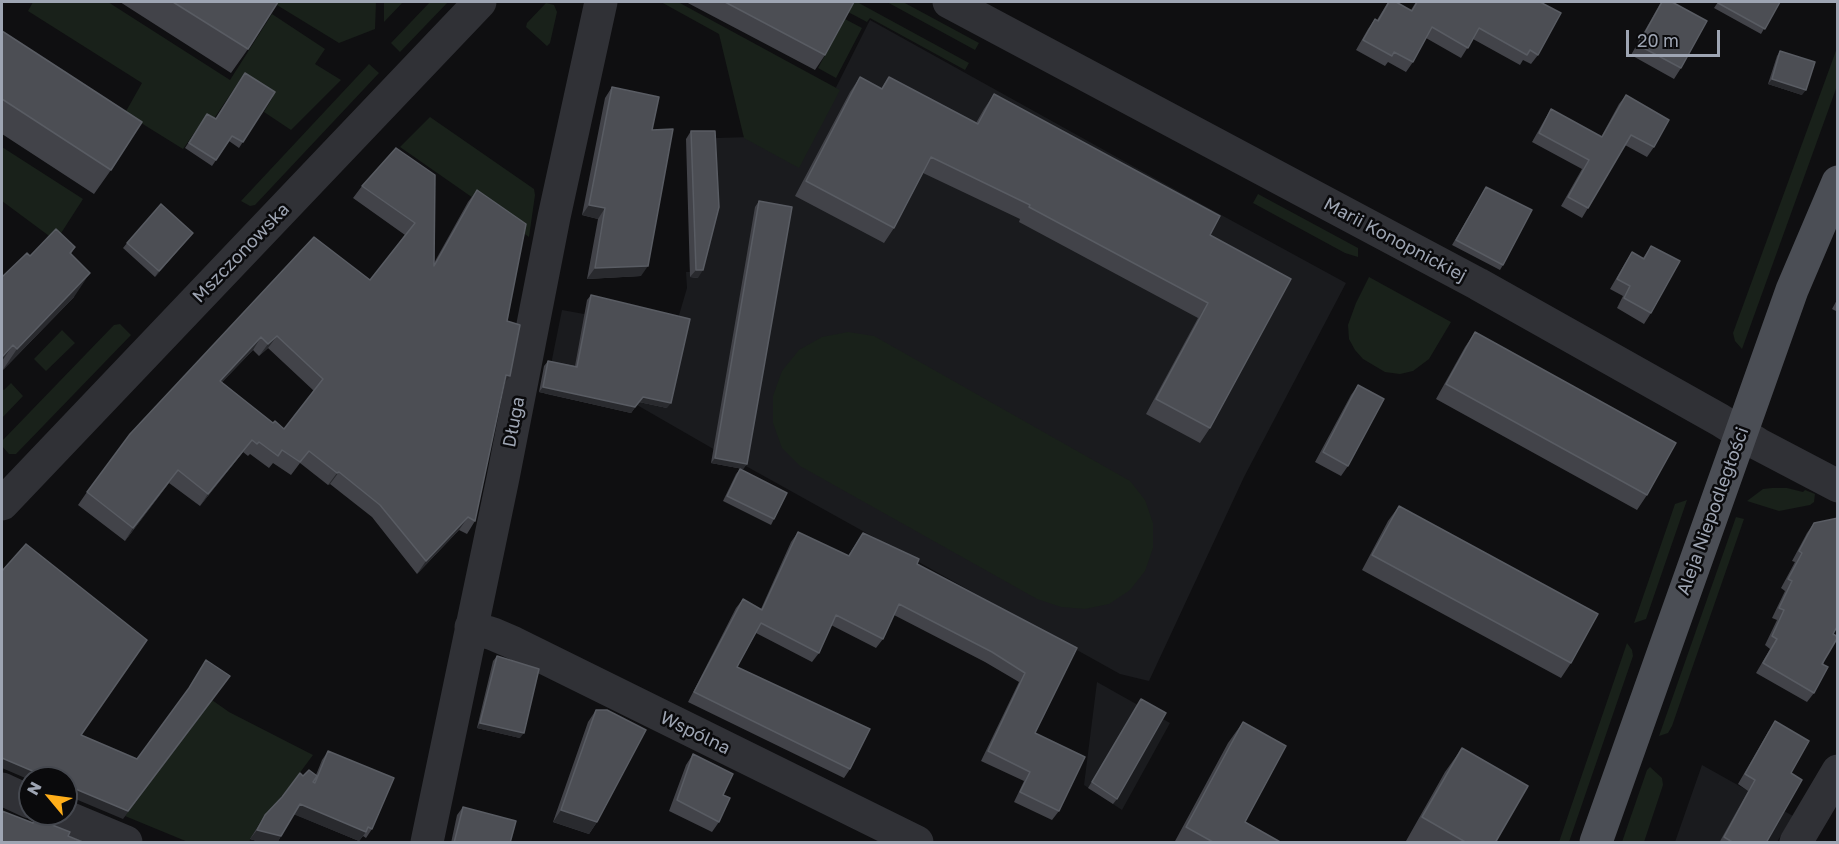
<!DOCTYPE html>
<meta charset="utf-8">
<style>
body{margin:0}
#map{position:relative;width:1839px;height:844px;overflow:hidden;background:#0f0f11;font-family:"Golos Text",sans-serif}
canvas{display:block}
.frame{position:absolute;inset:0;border:3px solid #9ea5b3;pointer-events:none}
.north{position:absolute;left:18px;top:766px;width:60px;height:60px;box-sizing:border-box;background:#0a0a0c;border:2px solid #45484f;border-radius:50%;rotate:299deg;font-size:16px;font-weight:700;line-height:24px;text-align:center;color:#9ea5b3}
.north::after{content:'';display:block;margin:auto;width:21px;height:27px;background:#ffae19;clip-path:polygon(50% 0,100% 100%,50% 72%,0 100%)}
.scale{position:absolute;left:1626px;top:30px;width:94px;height:27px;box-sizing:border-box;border:3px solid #9ea5b3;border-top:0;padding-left:8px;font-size:18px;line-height:21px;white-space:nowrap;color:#9ea5b3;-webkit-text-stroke:4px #0a0a0c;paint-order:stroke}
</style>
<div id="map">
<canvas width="1839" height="844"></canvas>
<div class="frame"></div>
<div class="north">N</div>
<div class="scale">20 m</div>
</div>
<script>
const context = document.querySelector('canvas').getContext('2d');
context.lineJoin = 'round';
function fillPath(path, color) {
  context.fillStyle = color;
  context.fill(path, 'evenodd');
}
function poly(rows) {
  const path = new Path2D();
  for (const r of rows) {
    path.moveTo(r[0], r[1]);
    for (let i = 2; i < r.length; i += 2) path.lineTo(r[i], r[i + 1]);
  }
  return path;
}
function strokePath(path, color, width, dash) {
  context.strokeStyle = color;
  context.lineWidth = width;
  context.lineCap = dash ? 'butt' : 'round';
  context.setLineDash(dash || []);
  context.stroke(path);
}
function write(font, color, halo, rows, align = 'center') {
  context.font = font + ' "Golos Text",sans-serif';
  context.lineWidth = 5;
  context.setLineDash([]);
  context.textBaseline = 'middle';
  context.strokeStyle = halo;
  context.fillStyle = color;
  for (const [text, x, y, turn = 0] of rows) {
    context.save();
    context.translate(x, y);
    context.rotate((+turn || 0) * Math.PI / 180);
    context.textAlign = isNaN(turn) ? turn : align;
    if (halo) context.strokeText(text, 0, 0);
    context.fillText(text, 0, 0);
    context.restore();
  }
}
fillPath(poly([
 [870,20,1203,205,1346,283,1244,477,1149,681,1120,674,744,465,743,466,637,405,634,405,630,412,545,394,562,310,656,327,677,322,687,288,686,272,690,272,687,139,812,135],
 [1097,682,1170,723,1122,810,1084,785],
 [1702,765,1793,816,1777,842,1675,842]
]), '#1a1b1e');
fillPath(poly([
 [33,2,108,2,230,80,272,14,325,49,315,64,341,80,291,130,264,112,273,97,242,77,211,123,204,119,183,149,125,113,142,83,28,11],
 [272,2,376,2,375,29,339,43],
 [384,2,403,2,384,22],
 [430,2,448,2,400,52,391,43],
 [661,2,678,2,840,90,799,168,744,138,719,34],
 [829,2,857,2,969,63,965,70,870,18,867,22],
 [887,2,903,2,979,43,975,50],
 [546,3,554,5,557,12,550,43,547,46,526,27,527,23],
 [845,19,862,28,836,78,818,68],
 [1837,48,1837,86,1742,349,1735,341,1733,333],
 [369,64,379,73,255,205,250,206,241,201],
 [430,117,534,189,535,195,529,237,400,147],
 [2,147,83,199,56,241,2,201],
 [1258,194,1358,248,1358,257,1345,253,1253,203],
 [1369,277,1451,322,1429,359,1413,371,1400,374,1385,372,1363,359,1355,350,1349,339,1348,325,1356,303],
 [120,324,131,335,16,454,9,454,2,446,2,441,114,325],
 [62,330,75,343,46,371,34,359],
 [848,332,874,336,1130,481,1145,500,1153,523,1153,548,1145,571,1130,590,1109,604,1085,609,1061,607,1037,599,800,466,782,448,773,423,773,396,782,371,799,350,822,337],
 [11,383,23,396,2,418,2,389,4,390],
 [1772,488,1787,488,1803,492,1805,490,1815,494,1814,502,1810,505,1779,511,1747,501,1763,489],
 [1687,500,1646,619,1634,623,1675,504],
 [1736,517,1744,519,1672,726,1668,733,1659,736],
 [1627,643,1632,650,1633,656,1569,842,1559,842],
 [212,700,229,712,313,755,293,782,259,824,249,842,188,842,125,816],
 [1650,767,1662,778,1663,785,1644,842,1622,842,1647,770]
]), '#19211a');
strokePath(poly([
 [949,2,1478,284,1720,420,1758,444,1838,486],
 [2,504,480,2],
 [471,627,493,634,514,643,917,842],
 [2,789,30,802],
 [59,814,126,842],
 [427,842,503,478,554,217,601,2],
 [1796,842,1838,771]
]), '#303136', 33);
strokePath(poly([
 [1596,842,1792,290,1838,182]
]), '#4b4e55', 33);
fillPath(poly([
 [120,2,278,2,248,49,231,73],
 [686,2,854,2,825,55,815,70],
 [1388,2,1411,10,1416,2,1540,2,1538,55,1531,64,1523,60,1520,65,1473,39,1461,58,1426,38,1413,62,1406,72,1388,62,1385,66,1356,50,1368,29,1375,19,1377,20],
 [1661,2,1672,2,1681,68,1674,79,1631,55],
 [1718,2,1780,2,1761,34,1714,8],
 [2,31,111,170,94,194,2,134],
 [1780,51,1802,95,1768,84,1777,56],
 [860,77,881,89,889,77,976,123,984,109,994,94,1210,235,1210,428,1200,443,1146,414,1198,318,1019,222,1020,219,923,173,894,228,884,243,795,196,850,92],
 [612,87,652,130,641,276,587,279,598,219,582,215,605,98],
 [275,92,239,148,229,141,212,166,185,148,207,114,215,119],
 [1626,95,1654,147,1647,157,1625,145,1588,208,1582,218,1561,206,1582,169,1532,142,1545,119,1551,109,1601,137,1619,104],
 [691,131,698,278,690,277,686,139],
 [396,148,434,263,468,202,477,190,507,321,504,385,475,521,467,534,459,530,417,574,372,517,330,484,328,485,300,463,291,475,273,463,269,468,250,454,248,456,243,452,200,506,169,483,125,541,78,505,87,492,314,237,370,280,405,235,353,198,362,186],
 [268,348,314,391,284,429,273,423,222,382,253,350,259,356],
 [1486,187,1503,265,1500,270,1452,245],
 [759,201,747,464,743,469,711,463,755,207],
 [193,233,155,277,123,248,127,243],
 [1651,246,1651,313,1644,324,1617,308,1623,296,1610,289,1625,263,1632,252,1643,258],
 [75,247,71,254,74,297,2,371,2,277],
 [591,295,667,408,639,402,631,413,539,392,544,366,548,361,575,366,587,300],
 [1838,298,1838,312,1832,309],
 [1475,332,1647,495,1637,510,1436,399,1465,347],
 [1358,385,1348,466,1341,476,1315,462,1351,395],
 [740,469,774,519,771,525,723,501,736,474],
 [1399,506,1571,663,1561,678,1362,570,1388,521],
 [1814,523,1833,634,1814,693,1807,702,1756,673,1770,649,1765,645,1777,620,1772,618,1785,591,1781,588,1795,562,1792,561,1807,533],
 [798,532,848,556,863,533,917,564,1077,648,1035,733,1059,811,1052,820,1014,802,1024,781,981,761,1019,682,985,662,894,615,883,639,876,648,831,625,819,653,812,662,756,633,737,667,850,769,844,778,688,702,736,608,743,599,761,609,791,542],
 [497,656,520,738,477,728,493,661],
 [1141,699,1117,799,1113,804,1088,788],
 [596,710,597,822,589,834,553,822,588,722],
 [1775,721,1791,773,1766,843,1719,843,1748,791,1738,784,1768,732],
 [1243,722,1245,822,1282,843,1174,843,1228,743],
 [1462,748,1495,843,1409,843,1406,841,1445,772],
 [328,751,372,829,366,838,363,836,359,841,294,814,277,843,263,843,250,839,265,815,303,776,316,775,322,760],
 [693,754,723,795,719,822,712,832,669,811,686,765],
 [463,807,510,843,451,843,457,815]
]), '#424349');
fillPath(poly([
 [1772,79,1806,90,1802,95,1768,84],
 [589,205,605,208,598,219,582,215],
 [193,233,189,238,155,277,159,271],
 [648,266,641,276,587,279,595,268],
 [696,270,703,270,698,278,690,277],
 [90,273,74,297,2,371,17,349],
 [277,336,268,348,259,356,268,344],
 [261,337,253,350,212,393,220,381],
 [13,345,2,361,2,357],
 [506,375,510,376,501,388],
 [543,387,643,397,671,403,667,408,639,402,631,413,539,392],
 [252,440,243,452,200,506,208,494],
 [715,458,747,464,743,469,711,463],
 [178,470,169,483,125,541,133,528],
 [339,472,330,484,328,485,337,473],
 [468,517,459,530,417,574,426,561],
 [225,684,123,819,66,795,66,785,128,811],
 [480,723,524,733,520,738,477,728],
 [2,758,49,778,30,778,30,780,2,768],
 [300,804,366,832,359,841,293,814],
 [561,810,597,822,589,834,553,822],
 [257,830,281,836,277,843,263,843,250,839]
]), '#292a2e');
const building = poly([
 [173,2,278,2,248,49,173,2],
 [725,2,854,2,825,55,725,2],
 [1389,2,1396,2,1412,11,1417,2,1540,2,1561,13,1538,55,1530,50,1527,55,1479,28,1468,48,1432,27,1413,62,1394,52,1392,56,1363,40,1375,19,1378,21,1389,2],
 [1662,2,1672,2,1707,21,1681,68,1638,45,1662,2],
 [1719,2,1780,2,1765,29,1718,3,1719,2],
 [2,31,142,122,111,170,2,99,2,31],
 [1780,51,1815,62,1806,90,1772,79,1780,51],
 [245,73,275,92,243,142,232,136,216,160,189,143,207,114,216,119,245,73],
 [860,77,882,89,889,77,978,124,994,94,1220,216,1210,235,1291,279,1210,428,1156,399,1208,303,1029,207,1030,205,931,157,894,228,806,181,860,77],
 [612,87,659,97,652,130,673,129,648,266,595,268,605,208,589,205,612,87],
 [1626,95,1669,120,1654,147,1631,135,1588,208,1568,197,1589,160,1539,133,1551,109,1602,137,1626,95],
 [691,131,715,131,719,207,703,270,696,270,691,131],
 [396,148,435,175,434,266,477,190,526,224,507,321,520,325,510,376,506,375,475,521,468,517,426,561,380,505,339,472,337,473,309,451,300,462,282,450,278,456,259,442,257,444,252,440,208,494,178,470,133,528,87,492,130,434,314,237,370,280,415,223,362,186,396,148],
 [277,336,323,379,284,429,275,421,273,423,220,381,261,337,268,344,277,336],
 [1486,187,1532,210,1503,265,1456,240,1486,187],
 [759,201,792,207,747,464,715,458,759,201],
 [161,204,193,233,159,271,127,243,161,204],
 [56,229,75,247,70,253,90,273,17,349,13,345,2,357,2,277,27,253,30,256,56,229],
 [1651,246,1680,261,1651,313,1624,298,1630,286,1617,279,1632,252,1644,259,1651,246],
 [591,295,690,319,671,403,643,397,635,407,543,387,548,361,577,367,591,295],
 [1475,332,1676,443,1647,495,1446,384,1475,332],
 [1358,385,1384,399,1348,466,1323,452,1358,385],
 [740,469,787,493,774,519,727,496,740,469],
 [1399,506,1598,614,1571,663,1372,555,1399,506],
 [1838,518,1838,625,1833,634,1838,637,1822,664,1828,667,1814,693,1763,663,1777,639,1772,636,1784,610,1779,608,1792,581,1788,579,1802,553,1799,551,1814,523,1838,518],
 [798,532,849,556,863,533,919,559,917,564,1077,648,1035,733,1085,757,1059,811,1020,792,1030,772,988,751,1025,673,992,652,899,604,883,639,836,615,819,653,761,623,737,667,870,729,850,769,694,692,743,599,762,610,798,532],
 [26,544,147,640,81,735,137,759,189,688,206,660,230,676,128,811,66,785,66,778,49,778,2,758,2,571,26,544],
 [497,656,539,669,524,733,480,723,497,656],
 [1141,699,1166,713,1117,799,1092,782,1141,699],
 [596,710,607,710,646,730,597,822,561,810,596,710],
 [1775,721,1809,741,1791,773,1802,780,1766,843,1734,843,1724,837,1755,780,1745,774,1775,721],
 [1243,722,1286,746,1245,822,1282,843,1213,843,1213,842,1186,827,1243,722],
 [1462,748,1528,786,1495,843,1467,843,1422,817,1462,748],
 [328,751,394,778,372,829,368,827,366,832,300,804,281,836,257,830,265,815,282,797,300,773,303,776,309,770,317,776,313,782,315,783,328,751],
 [693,754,733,774,723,795,730,798,719,822,677,800,693,754],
 [463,807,516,821,510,843,454,843,463,807],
 [2,811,33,823,37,819,70,832,68,836,85,843,2,843,2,811]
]);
fillPath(building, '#4c4e54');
strokePath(building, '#595c63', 1.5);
write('18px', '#9ea5b3', '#0a0a0c', [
 ["Marii Konopnickiej",1395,240,28],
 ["Mszczonowska",241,253,-46],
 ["Długa",514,422,-79],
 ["Aleja Niepodległości",1713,511,-70],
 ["Wspólna",695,733,26]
]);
</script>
